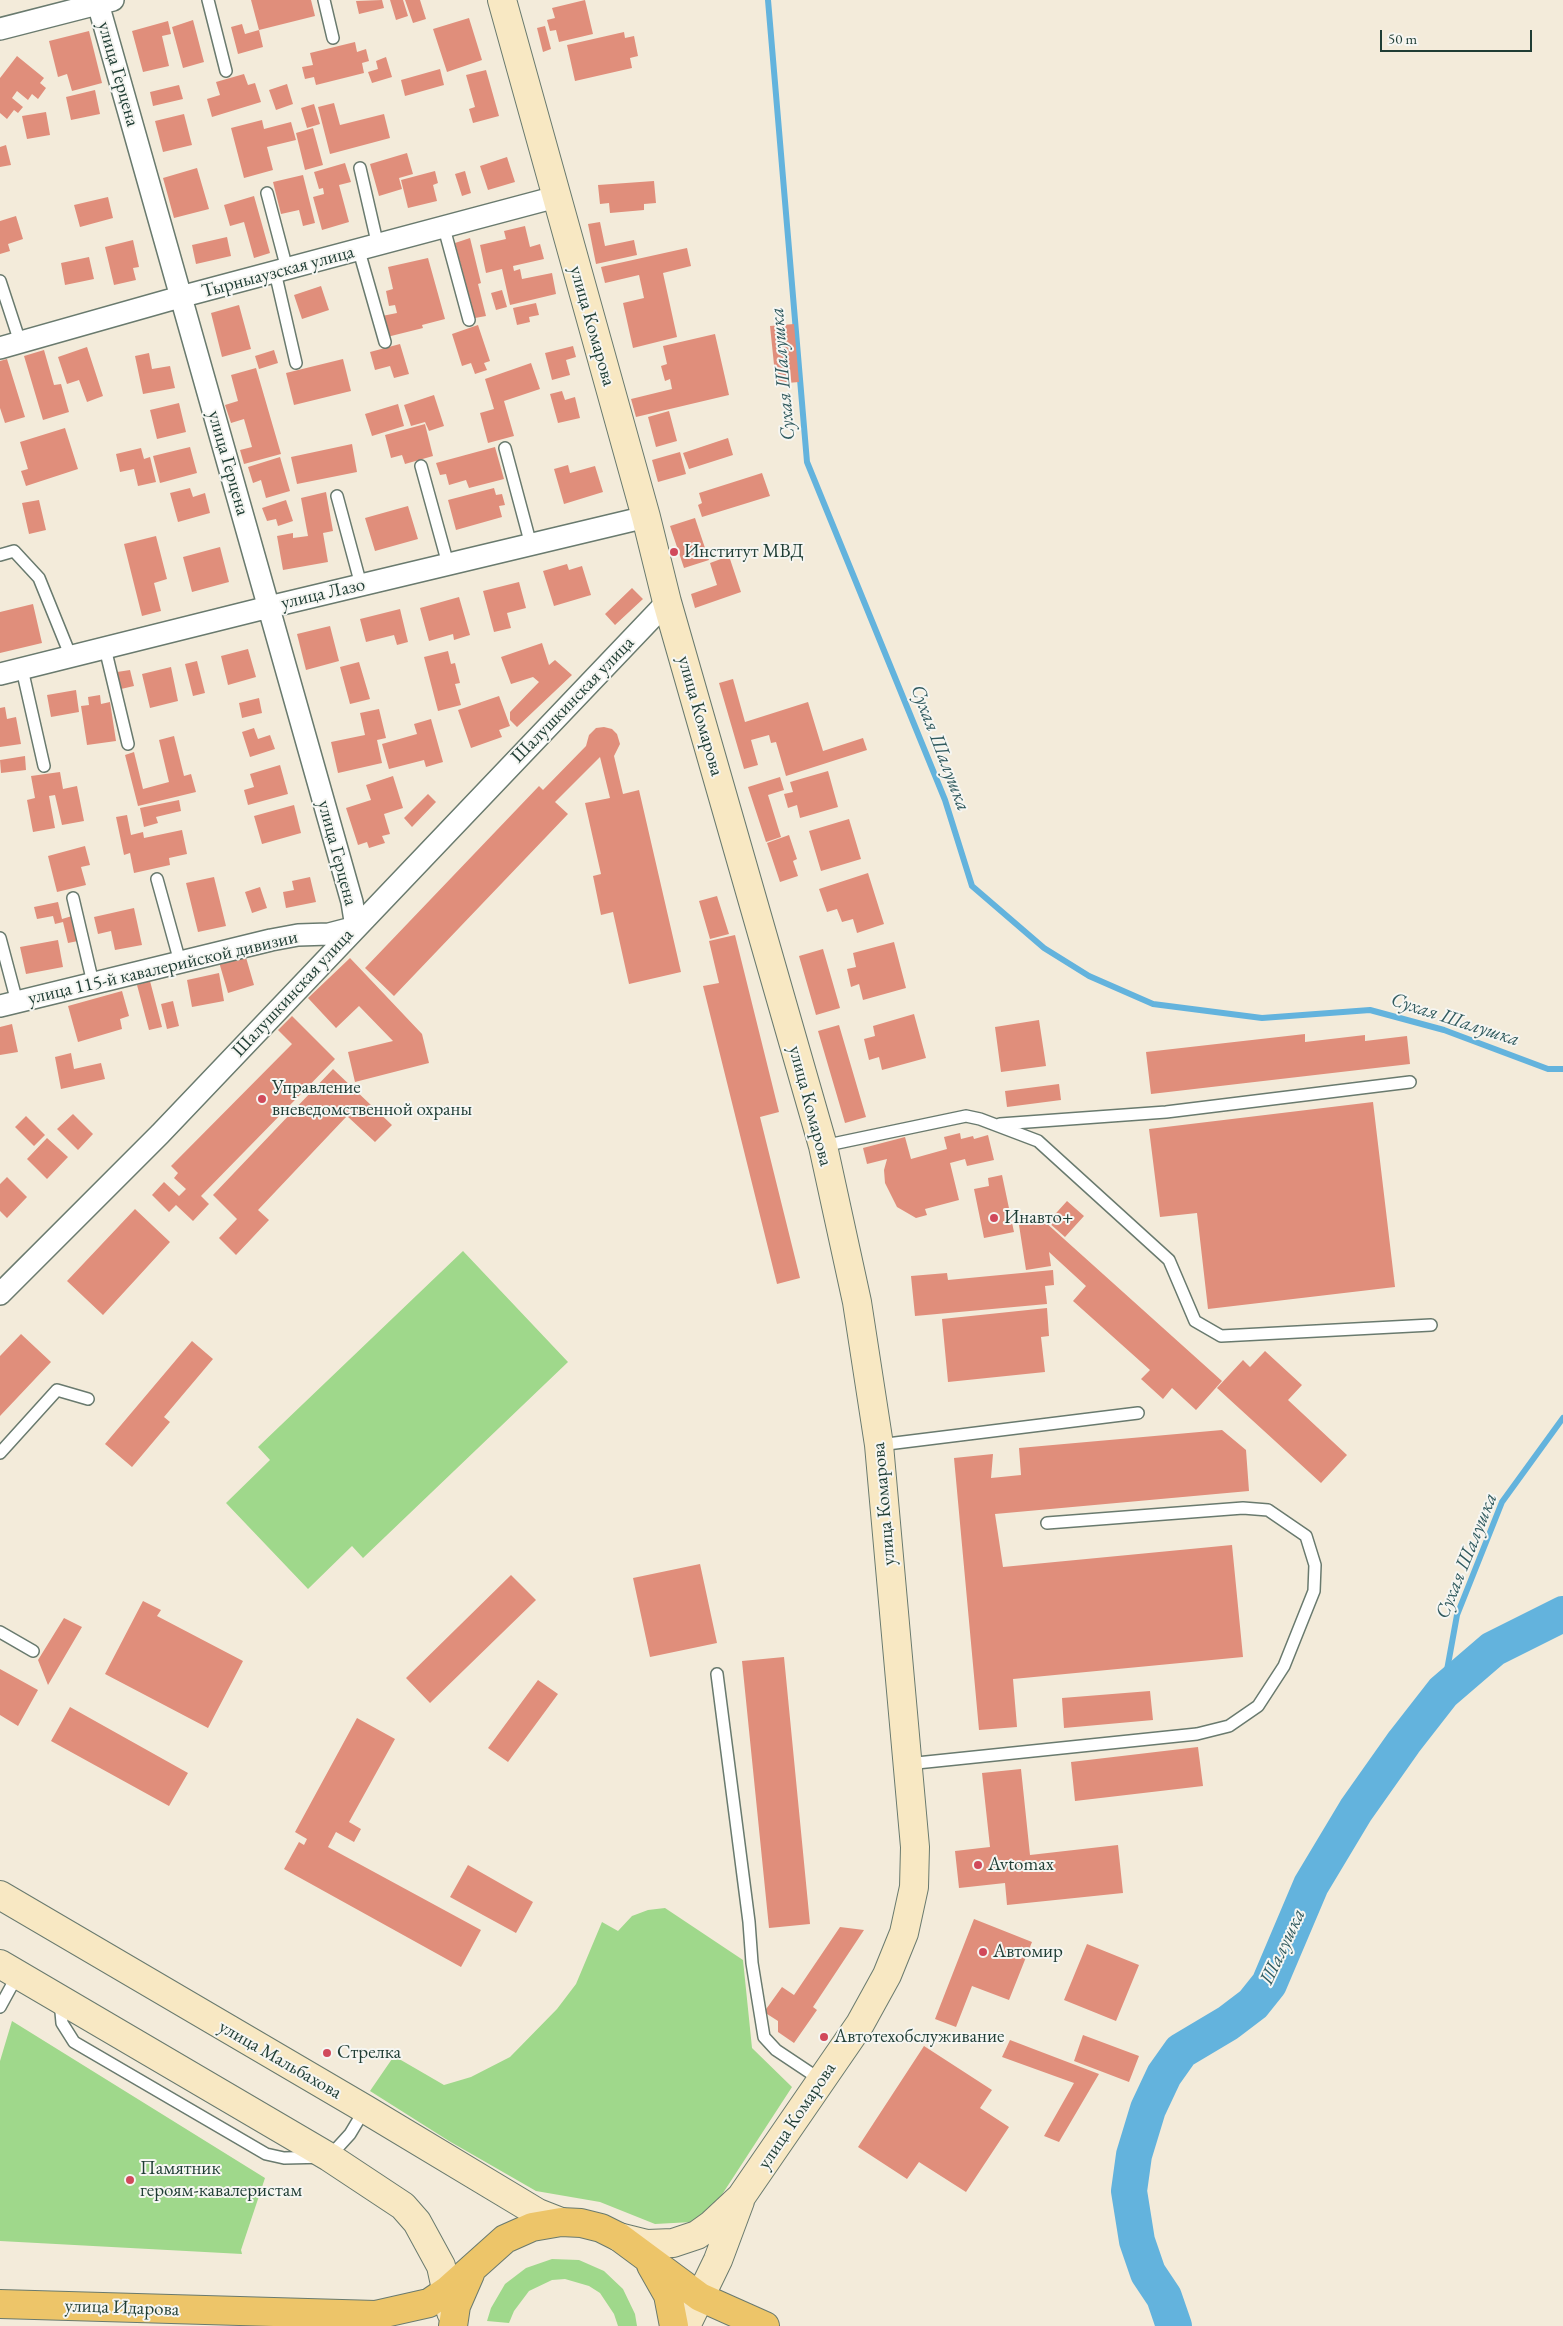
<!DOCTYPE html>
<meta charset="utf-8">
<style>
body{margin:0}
#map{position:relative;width:1563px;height:2326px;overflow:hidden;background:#f3ebda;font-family:"EB Garamond",serif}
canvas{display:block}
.scale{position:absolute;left:1380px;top:30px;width:152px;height:22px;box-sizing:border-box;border:2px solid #1f3d34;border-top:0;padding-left:6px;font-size:15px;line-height:18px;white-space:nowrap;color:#1f3d34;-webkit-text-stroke:4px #f6f6f2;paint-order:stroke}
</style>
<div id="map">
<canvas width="1563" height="2326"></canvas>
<div class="scale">50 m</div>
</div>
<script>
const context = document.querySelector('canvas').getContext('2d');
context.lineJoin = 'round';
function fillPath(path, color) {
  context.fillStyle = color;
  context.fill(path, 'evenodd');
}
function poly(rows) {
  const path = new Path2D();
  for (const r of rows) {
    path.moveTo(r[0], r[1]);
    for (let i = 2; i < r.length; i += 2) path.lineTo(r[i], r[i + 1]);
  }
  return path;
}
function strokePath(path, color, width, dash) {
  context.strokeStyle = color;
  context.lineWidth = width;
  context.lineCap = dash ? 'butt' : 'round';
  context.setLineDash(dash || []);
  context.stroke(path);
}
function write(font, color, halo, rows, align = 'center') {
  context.font = font + ' "EB Garamond",serif';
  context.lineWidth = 4;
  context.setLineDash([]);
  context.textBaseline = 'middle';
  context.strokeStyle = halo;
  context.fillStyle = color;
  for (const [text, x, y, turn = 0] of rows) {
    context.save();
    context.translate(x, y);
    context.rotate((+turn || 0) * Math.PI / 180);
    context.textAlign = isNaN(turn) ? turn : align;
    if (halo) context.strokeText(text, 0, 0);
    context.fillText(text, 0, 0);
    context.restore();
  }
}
fillPath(poly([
 [463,1251,568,1362,363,1558,352,1546,308,1589,226,1503,270,1460,258,1447],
 [665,1908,743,1960,752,2048,792,2087,710,2213,692,2222,655,2224,600,2202,536,2191,449,2141,370,2091,394,2056,444,2085,471,2077,510,2057,557,2009,576,1984,602,1922,618,1931,632,1916,648,1910],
 [12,2021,265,2178,241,2250,242,2254,0,2241,0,2061],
 [552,2259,579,2260,604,2271,623,2289,635,2314,637,2326,618,2326,614,2314,600,2293,589,2286,565,2279,552,2280,529,2291,514,2311,509,2323,487,2321,491,2308,505,2284,526,2268]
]), '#9fd88b');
strokePath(poly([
 [768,0,807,462,945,800,972,886,1044,948,1089,976,1153,1004,1262,1018,1370,1010,1444,1030,1548,1069,1563,1069],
 [1443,1692,1457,1615,1502,1502,1563,1418]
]), '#63b3dd', 6);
strokePath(poly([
 [1174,2326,1164,2297,1148,2273,1137,2241,1129,2191,1134,2155,1148,2109,1164,2075,1181,2051,1228,2023,1253,2004,1269,1984,1311,1885,1356,1810,1404,1742,1443,1692,1493,1649,1563,1614]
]), '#63b3dd', 36);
fillPath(poly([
 [251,0,311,0,315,16,259,30,263,47,238,54,231,27,242,24,245,34,259,30],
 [382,0,384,8,359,14,356,1],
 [390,0,403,0,408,16,396,20],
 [405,0,420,0,426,19,413,23],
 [585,0,593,34,559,42,556,30,550,31,547,20,555,18,552,8],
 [469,18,482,60,447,72,433,29],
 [193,20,204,62,183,68,172,27],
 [168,21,171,34,162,36,169,66,143,72,132,31],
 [545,26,551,49,543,52,537,28],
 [89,31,102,83,72,91,67,74,58,77,49,41],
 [624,32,625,38,634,36,638,56,630,58,632,68,575,81,567,45],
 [355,42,357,52,366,49,369,61,362,63,364,73,316,85,314,77,305,79,302,67,313,65,310,53],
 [17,56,44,78,40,83,46,88,38,99,32,94,28,100,17,91,12,98,23,107,18,113,14,110,7,119,0,113,0,78],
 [386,57,392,77,372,83,368,72,378,69,376,61],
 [440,69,444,85,405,96,401,80],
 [486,70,499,116,473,123,469,109,475,107,466,75],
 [244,74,248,85,255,83,261,102,212,117,207,99,220,95,216,82],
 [287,84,293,104,276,110,269,90],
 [179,85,183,99,153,106,150,92],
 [95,90,100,114,71,120,66,97],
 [334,103,340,125,384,114,390,138,330,154,318,107],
 [314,104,320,124,307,128,301,108],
 [46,112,50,135,27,139,22,116],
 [184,114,192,145,163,152,155,121],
 [262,120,264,129,291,122,296,140,267,147,273,170,244,178,231,128],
 [313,128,323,165,305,170,296,133],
 [6,145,11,165,0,167,0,147],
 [407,153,413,174,399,178,402,189,379,196,370,164],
 [507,157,515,182,488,190,480,166],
 [345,163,351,182,339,185,349,222,322,230,313,197,324,194,323,188,319,189,314,172],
 [197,168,209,209,174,218,163,178],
 [435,171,438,183,433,185,437,201,408,208,401,180],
 [465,171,471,193,462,196,455,174],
 [303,175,315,223,303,226,299,210,281,214,273,182],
 [654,181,656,203,644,204,644,210,610,213,609,203,600,204,598,185],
 [254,196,270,253,254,258,244,222,230,226,224,205],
 [108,197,113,218,80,227,74,205],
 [16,216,23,239,8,244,10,251,0,254,0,221],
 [600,222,605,246,634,240,637,255,596,264,588,224],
 [525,226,530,247,540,244,544,259,513,266,514,271,520,269,522,279,552,273,556,294,510,305,502,269,486,273,480,245,506,239,504,231],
 [227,237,231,256,196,264,192,245],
 [470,238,481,283,478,284,486,316,475,318,455,243],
 [133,240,139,267,133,268,136,280,114,285,105,247],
 [687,248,691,266,663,273,677,337,633,348,623,303,644,298,639,275,605,283,601,267],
 [89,257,94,279,65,285,61,263],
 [428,258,445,319,422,325,423,328,387,337,382,316,397,313,395,305,389,306,386,291,393,289,388,267],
 [321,286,329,310,302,319,294,295],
 [502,290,507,307,496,310,491,293],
 [536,303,539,315,529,317,530,322,517,325,513,308],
 [239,305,251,349,222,357,211,313],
 [794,324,799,382,776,384,770,326],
 [478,325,490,361,484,363,487,370,475,374,471,363,462,366,452,334],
 [715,334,729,395,636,417,631,399,672,389,670,379,665,381,661,366,667,364,663,346],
 [400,344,409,374,394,378,390,366,375,370,370,352],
 [573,346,576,357,566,360,570,375,552,380,545,353],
 [87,347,103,396,87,402,79,380,67,384,58,357],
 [44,350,54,385,61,384,69,412,43,420,24,356],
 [274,350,278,363,259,369,255,356],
 [149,353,152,369,170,366,175,388,143,394,135,356],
 [7,359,25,417,5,423,0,408,0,361],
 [343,359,351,391,294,405,286,373],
 [531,363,540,389,504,401,514,436,488,443,480,413,494,409,485,379],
 [256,368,281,454,244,464,240,450,252,447,244,419,231,423,225,405,238,401,231,375],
 [562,391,565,400,575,397,580,418,558,423,550,394],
 [434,395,444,426,429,431,425,422,411,426,404,405],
 [179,403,186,432,157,439,150,410],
 [398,404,404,426,372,436,365,414],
 [669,411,677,441,656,447,648,417],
 [425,424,433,456,405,464,402,455,391,458,385,435],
 [65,428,78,469,26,486,21,471,28,469,20,442],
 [728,438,733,455,689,469,683,453],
 [352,444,357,472,297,484,291,457],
 [190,447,197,473,160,483,153,456],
 [495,447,504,479,469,488,466,480,449,485,446,474,440,475,436,463],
 [141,448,144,459,150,457,156,482,138,486,134,469,120,472,116,454],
 [680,452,686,474,658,482,652,460],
 [280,457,290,491,266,498,261,480,253,483,248,467],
 [568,465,570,473,595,466,603,492,564,504,554,469],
 [762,473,770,496,702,517,698,505,702,503,699,493],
 [190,488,193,497,205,493,210,513,178,522,170,493],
 [494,488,496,495,502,494,505,505,499,506,502,517,456,530,448,500],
 [326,492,333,531,323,533,328,562,283,570,277,536,293,533,293,538,308,536,301,498],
 [39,500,46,530,29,534,22,503],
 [286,500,293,521,278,526,276,519,267,521,262,508],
 [408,506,418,539,375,551,365,518],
 [695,518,709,560,684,568,670,526],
 [156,536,167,579,154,583,161,611,142,616,124,544],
 [220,547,229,582,192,592,183,557],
 [729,556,741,592,695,608,691,594,717,585,710,563],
 [567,564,569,570,582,566,591,595,554,606,543,571],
 [519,582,526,608,507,613,511,628,494,632,483,591],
 [632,588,643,599,615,625,605,614],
 [459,597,470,635,454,640,453,634,429,641,420,608],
 [33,604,42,643,0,653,0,612],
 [400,609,408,642,397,645,394,635,366,642,360,619],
 [330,626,339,661,306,670,297,634],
 [542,643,549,665,555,660,572,675,517,727,510,720,510,712,539,682,533,677,511,684,501,657],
 [248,649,256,677,228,685,221,656],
 [448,651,451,664,455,663,460,683,455,684,461,705,438,711,424,657],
 [197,661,205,693,193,696,185,664],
 [359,662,370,699,350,704,340,667],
 [171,667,178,701,150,708,142,674],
 [130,670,134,686,121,689,117,672],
 [733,679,745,722,808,702,823,751,863,738,867,750,786,776,776,742,771,743,769,735,751,740,758,765,744,769,719,683],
 [76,690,79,712,51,717,47,695],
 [100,695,101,704,110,702,116,741,87,745,81,706,89,705,88,697],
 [499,696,510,726,499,730,502,737,471,748,458,710],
 [259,698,262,713,242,718,239,703],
 [5,707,7,719,16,717,21,744,0,747,0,708],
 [379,709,386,738,377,740,382,763,338,773,331,742,365,735,360,713],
 [431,719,443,762,426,767,424,760,389,769,382,744,417,734,414,724],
 [604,727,612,729,617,734,620,744,614,756,623,794,639,790,681,972,629,984,613,912,601,915,593,876,601,874,585,803,610,798,600,757,555,802,568,814,394,996,365,968,539,786,543,790,586,746,589,735,596,728],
 [254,728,258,739,270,735,275,749,250,757,242,732],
 [174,736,184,776,191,774,196,792,138,806,125,755,134,752,143,789,169,782,159,740],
 [25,756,26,770,1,773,0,760],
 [280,765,288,794,248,805,244,790,254,787,250,774],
 [828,771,838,807,800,818,797,805,788,808,784,794,793,792,790,782],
 [60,772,63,789,77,786,84,821,62,825,55,795,49,796,55,828,33,832,27,800,35,798,31,776],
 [393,776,403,808,384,814,390,834,382,836,385,843,369,848,367,842,358,845,346,808,371,800,366,785],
 [780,777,784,790,768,795,781,837,766,842,748,787],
 [428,794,436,802,412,827,404,818],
 [179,800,181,811,156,817,158,823,144,827,140,808],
 [294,805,301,833,262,844,254,816],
 [127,815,131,835,143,832,144,838,182,830,187,854,169,858,170,865,134,873,130,853,124,855,116,817],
 [849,819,861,859,821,871,809,831],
 [789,835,797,859,793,861,798,876,780,882,767,843],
 [85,846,90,865,81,867,86,885,57,892,48,856],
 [868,873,884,924,857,933,853,919,842,922,837,909,827,912,819,889],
 [214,877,226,926,198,932,186,883],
 [310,877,316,902,286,908,283,892,294,890,292,881],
 [260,887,267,908,252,913,245,892],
 [717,896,729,934,710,939,699,901],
 [58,902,62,919,72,916,78,941,68,943,63,922,55,924,53,916,37,919,34,907],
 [134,908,142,945,115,950,111,931,98,934,94,917],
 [735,935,779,1112,760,1117,800,1278,777,1284,703,986,719,983,709,941],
 [58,940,63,967,26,974,20,947],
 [894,942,906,988,863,1000,859,984,851,987,847,969,856,967,853,953],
 [823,949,840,1008,816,1015,799,956],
 [245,954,254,985,228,993,219,962],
 [350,958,422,1034,429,1063,355,1082,348,1052,393,1041,359,1006,336,1028,308,998],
 [219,973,224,1001,192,1007,187,980],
 [150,981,162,1027,149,1030,137,985],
 [122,991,129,1016,120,1019,122,1029,78,1042,68,1006],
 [173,1001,179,1026,167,1029,161,1004],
 [914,1014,926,1058,882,1070,879,1057,869,1060,864,1039,875,1036,873,1026],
 [292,1016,335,1059,201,1196,209,1204,193,1221,176,1205,169,1212,152,1195,164,1182,179,1196,186,1189,174,1178,178,1173,171,1166,292,1044,278,1030],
 [1039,1020,1046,1066,1001,1072,995,1027],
 [12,1024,18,1052,0,1055,0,1027],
 [839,1025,866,1117,845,1123,818,1031],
 [1305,1034,1305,1042,1365,1035,1365,1041,1407,1036,1410,1064,1151,1094,1146,1052],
 [71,1053,74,1069,101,1063,105,1079,61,1089,55,1057],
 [333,1069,392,1125,375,1142,347,1116,258,1210,269,1220,236,1255,219,1238,237,1219,213,1195],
 [1059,1084,1061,1100,1007,1107,1005,1091],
 [1373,1102,1395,1287,1208,1309,1197,1213,1160,1217,1149,1129],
 [73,1114,93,1134,78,1150,57,1129],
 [26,1116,45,1135,34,1146,15,1127],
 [960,1133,961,1139,973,1136,974,1139,988,1135,994,1160,967,1166,965,1159,950,1163,959,1200,925,1209,927,1215,916,1218,897,1207,885,1183,884,1170,887,1159,867,1164,863,1148,905,1137,911,1159,947,1149,944,1137],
 [47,1138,68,1157,47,1179,27,1159],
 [1002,1175,1014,1232,984,1238,974,1189,989,1186,988,1178],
 [7,1177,27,1197,7,1218,0,1211,0,1184],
 [1067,1201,1084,1216,1065,1237,1048,1222],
 [135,1209,170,1242,103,1315,67,1281],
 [1044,1221,1222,1381,1196,1410,1172,1388,1163,1399,1141,1379,1150,1370,1073,1301,1086,1286,1049,1252,1051,1266,1026,1270,1019,1225],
 [1053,1270,1054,1285,1045,1286,1047,1304,915,1316,911,1276,947,1273,948,1280],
 [1047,1308,1049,1336,1041,1337,1045,1372,948,1382,942,1319],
 [21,1334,51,1362,0,1416,0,1356],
 [192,1341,213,1359,164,1417,170,1422,132,1467,105,1444],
 [1265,1351,1302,1385,1288,1400,1347,1455,1321,1483,1217,1388,1243,1360,1250,1367],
 [1222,1430,1246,1450,1249,1491,995,1514,1003,1567,1232,1545,1243,1657,1013,1679,1017,1727,979,1730,954,1458,993,1454,991,1478,1021,1475,1019,1448],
 [700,1564,717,1643,650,1657,633,1578],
 [511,1575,536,1600,430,1703,406,1678],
 [143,1601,161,1610,157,1616,243,1661,208,1728,105,1674],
 [64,1618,82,1627,48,1685,38,1660],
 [784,1657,810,1924,769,1928,742,1661],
 [0,1669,38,1690,18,1726,0,1715],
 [538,1680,558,1694,508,1762,488,1748],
 [1150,1691,1153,1720,1064,1728,1062,1698],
 [70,1707,188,1773,169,1806,51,1741],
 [357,1718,395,1739,349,1822,361,1829,354,1842,336,1832,328,1847,481,1930,461,1967,284,1869,299,1842,304,1845,307,1839,295,1832],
 [1198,1747,1203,1786,1075,1801,1071,1762],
 [1021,1769,1030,1855,1118,1845,1123,1893,1007,1905,1005,1883,959,1888,955,1851,990,1847,982,1773],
 [468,1865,533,1902,516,1933,450,1897],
 [974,1919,1032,1942,1009,2000,972,1986,956,2027,935,2019],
 [840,1927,864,1930,813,2007,817,2010,794,2043,778,2032,778,2021,764,2012,782,1987,794,1995],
 [1087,1944,1139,1965,1116,2021,1064,2000],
 [1083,2035,1139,2056,1129,2082,1074,2061],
 [1010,2040,1099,2074,1059,2142,1044,2136,1074,2083,1002,2057],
 [924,2046,992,2090,980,2108,1009,2127,966,2192,919,2162,907,2179,858,2147]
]), '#e08e7b');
const service = poly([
 [208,0,226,71],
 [324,0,333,38],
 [360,168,378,246],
 [267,193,287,269],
 [444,228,469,320],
 [359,251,385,342],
 [275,272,296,363],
 [0,281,20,342],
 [505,448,531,545],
 [421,466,448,564],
 [337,496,361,585],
 [0,555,14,551,39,578,71,657],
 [105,648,128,744],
 [22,669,44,766],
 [157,879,180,962],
 [73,898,93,983],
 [0,938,17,1002],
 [1000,1124,1166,1112,1410,1082],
 [823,1146,966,1116,980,1119,1038,1141,1169,1260,1195,1321,1221,1336,1431,1325],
 [879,1445,1138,1413],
 [0,1453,57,1390,88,1399],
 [0,1632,33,1651],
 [717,1674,749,1922,752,1963,764,2037,776,2050,821,2080],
 [907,1764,1197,1734,1229,1726,1258,1706,1284,1666,1314,1591,1315,1565,1306,1536,1268,1510,1243,1508,1047,1523],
 [60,2001,62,2023,74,2042,266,2154,284,2158,329,2157,350,2134,365,2109],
 [0,2007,18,1974]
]);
const minor = poly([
 [0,29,113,0],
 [0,348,180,297,556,197],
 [0,674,269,607,646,517],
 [0,1006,271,940,298,935,329,934,356,927,352,902,97,0],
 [0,1294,160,1134,667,602]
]);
const secondary = poly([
 [502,0,646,517,667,602,823,1146,857,1302,879,1445,915,1847,914,1887,904,1933,887,1975,860,2024,741,2197,711,2225,697,2235,673,2243,647,2244,619,2237],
 [0,1895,365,2109,538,2213,561,2222],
 [0,1964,329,2157,403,2206,417,2222,441,2266,451,2312],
 [686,2326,718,2260,740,2201]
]);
const primary = poly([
 [651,2265,668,2295,674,2326],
 [0,2304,376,2315,429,2303,448,2290,505,2239,532,2227,561,2222,581,2223,601,2228,619,2237,700,2297,765,2326],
 [453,2326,456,2306,470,2274]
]);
strokePath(service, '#697a6e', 14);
strokePath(minor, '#697a6e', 24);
strokePath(secondary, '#697a6e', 30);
strokePath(primary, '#697a6e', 30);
strokePath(service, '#fff', 11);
strokePath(minor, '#fff', 21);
strokePath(secondary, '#f8e8c3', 28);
strokePath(primary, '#edc569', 28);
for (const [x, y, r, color] of [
 [674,552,5,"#d1495b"],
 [262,1099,5,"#d1495b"],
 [994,1218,5,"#d1495b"],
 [978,1865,5,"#d1495b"],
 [983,1952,5,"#d1495b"],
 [824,2037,5,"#d1495b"],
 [327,2053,5,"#d1495b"],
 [130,2180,5,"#d1495b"]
]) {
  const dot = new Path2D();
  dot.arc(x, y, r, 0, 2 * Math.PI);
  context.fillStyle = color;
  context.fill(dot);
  strokePath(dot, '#f6f6f2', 2);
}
write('19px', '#1f3d34', '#f6f6f2', [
 ["улица Герцена",118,74,74],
 ["Тырныаузская улица",278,272,-15],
 ["улица Комарова",592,326,74],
 ["улица Герцена",228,463,74],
 ["улица Лазо",323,594,-13],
 ["Шалушкинская улица",573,700,-46],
 ["улица Комарова",700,716,74],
 ["улица Герцена",337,853,75],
 ["улица 115-й кавалерийской дивизии",163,968,-13],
 ["Шалушкинская улица",293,993,-47],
 ["улица Комарова",810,1106,75],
 ["улица Комарова",884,1504,-95],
 ["улица Мальбахова",280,2060,30],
 ["улица Комарова",797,2116,-56],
 ["улица Идарова",122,2308,2]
]);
write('19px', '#1f3d34', '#f6f6f2', [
 ["Институт МВД",684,552],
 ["Управление",272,1088],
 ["вневедомственной охраны",272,1110],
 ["Инавто+",1004,1218],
 ["Avtomax",988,1865],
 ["Автомир",993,1952],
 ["Автотехобслуживание",834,2037],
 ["Стрелка",337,2053],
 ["Памятник",140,2169],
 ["героям-кавалеристам",140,2191]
], 'left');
write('italic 20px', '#305a5e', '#f6f6f2', [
 ["Сухая Шалушка",783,374,-95],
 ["Сухая Шалушка",940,748,69],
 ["Сухая Шалушка",1455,1020,18],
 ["Сухая Шалушка",1467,1556,-68],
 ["Шалушка",1283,1947,-65]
]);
</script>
